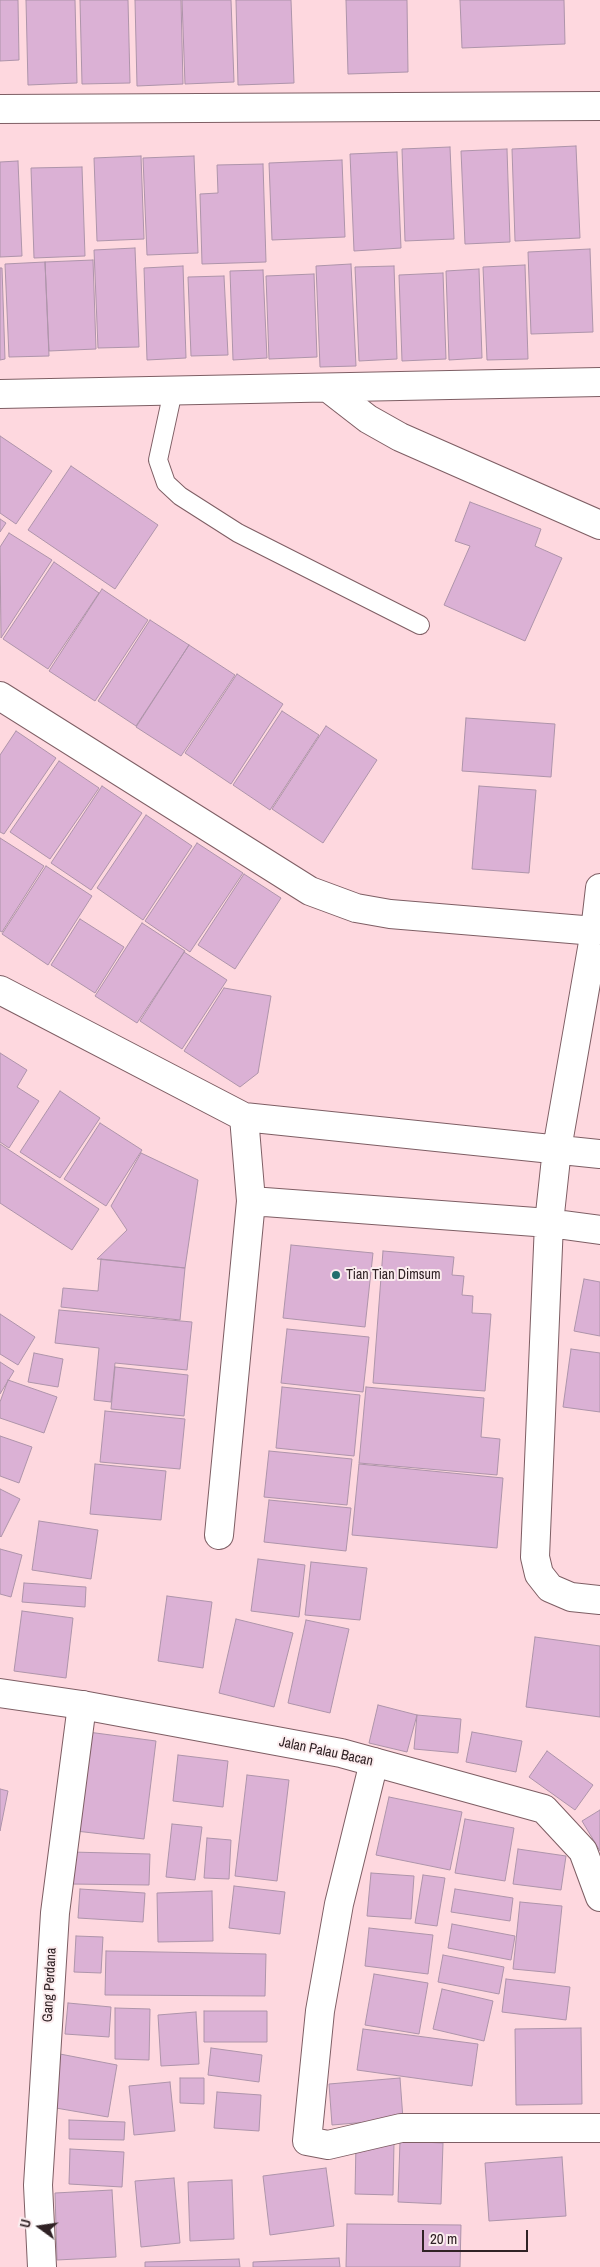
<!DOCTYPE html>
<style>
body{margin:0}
#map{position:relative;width:600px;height:2267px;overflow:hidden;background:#fed8df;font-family:"Archivo Narrow",sans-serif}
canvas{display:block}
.north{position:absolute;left:15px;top:2202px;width:50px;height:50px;-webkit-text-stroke:4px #fbecee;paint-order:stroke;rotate:284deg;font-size:14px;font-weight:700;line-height:20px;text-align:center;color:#302225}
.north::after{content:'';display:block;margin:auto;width:18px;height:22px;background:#302225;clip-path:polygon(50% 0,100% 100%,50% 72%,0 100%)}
.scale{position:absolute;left:422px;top:2230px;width:106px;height:22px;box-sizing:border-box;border:2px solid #302225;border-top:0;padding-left:6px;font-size:15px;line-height:18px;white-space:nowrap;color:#302225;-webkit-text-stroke:4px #fbecee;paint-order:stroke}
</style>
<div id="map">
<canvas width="600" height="2267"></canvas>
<div class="north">U</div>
<div class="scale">20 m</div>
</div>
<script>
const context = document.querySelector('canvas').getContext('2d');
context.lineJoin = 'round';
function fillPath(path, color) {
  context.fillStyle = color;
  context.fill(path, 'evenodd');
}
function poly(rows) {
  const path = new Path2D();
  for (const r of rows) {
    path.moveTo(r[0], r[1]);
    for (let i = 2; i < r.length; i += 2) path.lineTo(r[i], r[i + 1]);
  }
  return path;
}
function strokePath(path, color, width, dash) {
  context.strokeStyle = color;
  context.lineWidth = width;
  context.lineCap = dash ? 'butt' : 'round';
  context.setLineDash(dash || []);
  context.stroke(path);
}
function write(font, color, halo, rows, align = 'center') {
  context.font = font + ' "Archivo Narrow",sans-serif';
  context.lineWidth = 4;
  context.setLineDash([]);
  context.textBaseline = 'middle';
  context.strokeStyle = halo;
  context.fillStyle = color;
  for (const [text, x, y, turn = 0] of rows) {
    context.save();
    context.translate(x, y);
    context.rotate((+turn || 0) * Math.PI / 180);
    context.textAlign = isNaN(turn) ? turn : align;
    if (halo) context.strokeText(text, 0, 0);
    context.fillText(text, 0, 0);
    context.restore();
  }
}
const building = poly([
 [0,0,18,0,19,60,0,61,0,0],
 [26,0,75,0,77,83,28,85,26,0],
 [80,0,128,0,130,83,82,84,80,0],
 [135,0,181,0,183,84,137,86,135,0],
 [182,0,231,0,234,82,185,84,182,0],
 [236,0,291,0,294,83,238,85,236,0],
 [346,0,407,0,408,72,348,74,346,0],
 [460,0,564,0,565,44,462,48,460,0],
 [576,146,580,238,515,241,512,149,576,146],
 [450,147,454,239,405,241,402,149,450,147],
 [507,149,510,242,465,244,461,151,507,149],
 [397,152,401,248,354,251,350,154,397,152],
 [141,156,144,239,97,241,94,158,141,156],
 [194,156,198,253,147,255,143,158,194,156],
 [342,160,345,237,272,240,269,163,342,160],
 [18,161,22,256,0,257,0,162,18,161],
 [263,164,266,262,202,264,200,194,218,193,217,165,263,164],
 [82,167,85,256,34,258,31,168,82,167],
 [135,248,139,347,98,348,94,250,135,248],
 [590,249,593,332,531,334,528,252,590,249],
 [93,260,96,349,49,351,45,262,93,260],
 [45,262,49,356,9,357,5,264,45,262],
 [351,264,356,366,320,367,316,266,351,264],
 [525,265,528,359,487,360,483,267,525,265],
 [183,266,186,358,147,360,144,268,183,266],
 [394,266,397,359,359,361,355,267,394,266],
 [0,268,2,268,5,359,0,360,0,268],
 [479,269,482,358,449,360,446,271,479,269],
 [263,270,267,358,233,360,230,271,263,270],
 [443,273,446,359,402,361,399,275,443,273],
 [314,274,317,357,269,359,266,276,314,274],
 [224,276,228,355,191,356,188,277,224,276],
 [0,436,52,471,16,524,0,513,0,436],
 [71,466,158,525,115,589,28,530,71,466],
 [470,502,541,529,535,546,562,558,525,641,444,605,470,546,455,541,470,502],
 [0,519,6,523,0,532,0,519],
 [9,533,52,560,1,638,0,547,9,533],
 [54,562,99,593,48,669,3,639,54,562],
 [102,589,148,620,95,701,49,671,102,589],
 [150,620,189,645,136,726,98,701,150,620],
 [189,645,235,675,181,756,136,727,189,645],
 [237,674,283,704,231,784,185,753,237,674],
 [282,711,319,735,270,810,233,785,282,711],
 [466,718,555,724,551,777,462,771,466,718],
 [326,726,377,760,323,843,272,809,326,726],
 [16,731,56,758,4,834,0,832,0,755,16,731],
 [59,761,99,788,50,859,10,832,59,761],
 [102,786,142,813,91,890,51,863,102,786],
 [479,786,536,790,529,873,472,869,479,786],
 [146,815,192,846,143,920,97,888,146,815],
 [0,838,44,866,2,932,0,931,0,838],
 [197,843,243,873,190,952,145,921,197,843],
 [46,866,92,896,48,965,2,934,46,866],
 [244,874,281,898,235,969,198,945,244,874],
 [80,919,124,947,95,993,51,965,80,919],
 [142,923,185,951,137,1023,95,996,142,923],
 [184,952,227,980,182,1049,140,1021,184,952],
 [224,988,271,996,258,1073,240,1087,184,1051,224,988],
 [0,1053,27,1070,17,1087,39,1101,9,1148,0,1142,0,1053],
 [60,1091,100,1118,60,1178,20,1152,60,1091],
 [100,1123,142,1150,106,1206,64,1179,100,1123],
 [0,1144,99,1209,72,1250,0,1203,0,1144],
 [141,1153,198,1180,185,1268,97,1259,127,1230,111,1206,141,1153],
 [291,1245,373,1253,365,1327,283,1318,291,1245],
 [383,1251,454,1257,452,1275,464,1276,462,1295,473,1296,472,1313,491,1314,485,1391,373,1383,383,1251],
 [101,1259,185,1268,180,1320,61,1307,63,1288,98,1291,101,1259],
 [584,1279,600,1282,600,1336,574,1331,584,1279],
 [59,1310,192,1322,187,1370,115,1363,111,1402,94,1400,99,1348,55,1343,59,1310],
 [0,1314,35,1337,18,1365,0,1354,0,1314],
 [287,1329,369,1337,363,1392,281,1383,287,1329],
 [571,1349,600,1353,600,1412,563,1407,571,1349],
 [34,1353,63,1359,58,1387,28,1382,34,1353],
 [0,1362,14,1371,0,1394,0,1362],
 [115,1367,188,1375,184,1416,111,1409,115,1367],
 [8,1380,57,1397,44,1433,0,1418,0,1402,8,1380],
 [282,1387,360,1395,354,1456,276,1448,282,1387],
 [366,1387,484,1398,481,1437,500,1439,497,1475,359,1463,366,1387],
 [105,1411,185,1419,180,1469,100,1462,105,1411],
 [0,1436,32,1447,19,1483,0,1476,0,1436],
 [269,1451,352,1459,347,1505,264,1497,269,1451],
 [95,1464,166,1471,161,1520,90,1514,95,1464],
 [359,1464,503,1478,497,1548,352,1535,359,1464],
 [0,1489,20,1499,1,1537,0,1536,0,1489],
 [269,1500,351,1508,346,1551,264,1542,269,1500],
 [39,1521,98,1530,91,1579,32,1570,39,1521],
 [0,1549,22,1555,11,1597,0,1594,0,1549],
 [258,1559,305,1565,299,1617,251,1611,258,1559],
 [311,1562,367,1568,360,1620,305,1615,311,1562],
 [24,1583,86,1587,85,1607,22,1602,24,1583],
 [167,1596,212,1602,203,1668,158,1661,167,1596],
 [22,1611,73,1618,66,1678,14,1671,22,1611],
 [236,1619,293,1633,274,1707,219,1693,236,1619],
 [306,1620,349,1629,330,1713,288,1703,306,1620],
 [535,1637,600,1646,600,1717,526,1707,535,1637],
 [378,1705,417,1715,407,1752,369,1743,378,1705],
 [417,1715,461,1719,458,1753,414,1749,417,1715],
 [88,1732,156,1741,144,1839,76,1831,88,1732],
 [472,1732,522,1741,516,1772,466,1762,472,1732],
 [547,1751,593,1785,575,1810,529,1777,547,1751],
 [178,1755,228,1761,223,1807,173,1801,178,1755],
 [247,1775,289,1780,277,1881,235,1876,247,1775],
 [0,1789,8,1791,0,1831,0,1789],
 [389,1797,462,1812,450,1870,376,1855,389,1797],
 [600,1810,600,1851,582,1821,600,1810],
 [465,1819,514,1828,505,1881,455,1873,465,1819],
 [172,1824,202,1827,195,1880,166,1877,172,1824],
 [207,1838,231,1840,229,1879,204,1878,207,1838],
 [518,1849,566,1856,561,1890,513,1884,518,1849],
 [71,1852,150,1854,149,1885,70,1884,71,1852],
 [371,1873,414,1876,411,1919,367,1916,371,1873],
 [423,1875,445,1878,437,1926,415,1923,423,1875],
 [234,1886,285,1892,280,1934,229,1928,234,1886],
 [80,1889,145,1893,143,1922,78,1918,80,1889],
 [455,1889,513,1898,510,1921,451,1912,455,1889],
 [212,1891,213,1941,158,1942,157,1893,212,1891],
 [520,1902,562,1906,555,1973,513,1969,520,1902],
 [452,1924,515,1936,511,1960,448,1948,452,1924],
 [369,1928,433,1935,428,1974,365,1966,369,1928],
 [76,1936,103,1937,101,1973,74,1972,76,1936],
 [106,1951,266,1954,265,1996,105,1995,106,1951],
 [443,1955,504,1967,499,1994,438,1982,443,1955],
 [374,1974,428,1983,419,2034,365,2025,374,1974],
 [506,1979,570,1987,566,2020,502,2012,506,1979],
 [442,1989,493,2001,484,2041,433,2029,442,1989],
 [68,2003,111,2007,109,2037,65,2034,68,2003],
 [115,2008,150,2009,149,2060,115,2059,115,2008],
 [204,2011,267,2011,267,2042,204,2042,204,2011],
 [196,2012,199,2064,161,2066,158,2015,196,2012],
 [581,2028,582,2104,516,2105,515,2029,581,2028],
 [363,2029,478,2044,472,2086,357,2070,363,2029],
 [211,2048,262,2055,259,2082,208,2075,211,2048],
 [60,2054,117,2065,108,2117,50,2107,60,2054],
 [180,2078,204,2078,204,2104,180,2103,180,2078],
 [400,2078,403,2119,332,2125,329,2084,400,2078],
 [170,2082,175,2131,134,2135,129,2086,170,2082],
 [217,2092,261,2095,259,2131,214,2128,217,2092],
 [69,2120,125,2122,124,2140,69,2139,69,2120],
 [400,2141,443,2143,441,2204,398,2202,400,2141],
 [356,2142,394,2142,393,2195,355,2194,356,2142],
 [70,2149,124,2152,122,2187,69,2184,70,2149],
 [562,2157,566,2216,489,2221,485,2163,562,2157],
 [326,2168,334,2226,270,2235,263,2176,326,2168],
 [174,2178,180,2243,141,2247,135,2181,174,2178],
 [232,2180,234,2239,190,2241,188,2182,232,2180],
 [112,2190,116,2257,57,2260,55,2193,112,2190],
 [347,2224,461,2225,460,2267,346,2267,347,2224],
 [339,2258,340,2267,253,2267,253,2262,339,2258],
 [239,2259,240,2267,145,2267,145,2262,239,2259]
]);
fillPath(building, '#dbb1d5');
strokePath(building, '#ae94aa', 1);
const service = poly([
 [173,391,158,460,166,483,180,496,238,533,420,625]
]);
const minor = poly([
 [0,109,600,106],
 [328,388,368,419,400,437,600,525],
 [0,394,600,382],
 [0,696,310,891,356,908,390,914,595,931],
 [600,888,595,931,557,1149,549,1223,535,1557,539,1574,550,1588,571,1597,600,1600],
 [0,990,244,1117,251,1201,549,1223,600,1230],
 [244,1117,600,1154],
 [219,1535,251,1201],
 [374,1762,339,1904,320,2011,307,2141,328,2145,401,2128,600,2128],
 [42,2267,38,2185,55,1913,82,1705]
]);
const tertiary = poly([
 [0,1693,82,1705,341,1753,544,1809,583,1851,600,1897]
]);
strokePath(service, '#7e5e64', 20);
strokePath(minor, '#7e5e64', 30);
strokePath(tertiary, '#7e5e64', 30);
strokePath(service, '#fff', 18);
strokePath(minor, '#fff', 28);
strokePath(tertiary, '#fff', 28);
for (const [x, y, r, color] of [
 [336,1275,5,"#236e6d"]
]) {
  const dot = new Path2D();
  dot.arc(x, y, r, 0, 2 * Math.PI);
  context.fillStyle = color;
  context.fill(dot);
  strokePath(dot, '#fbecee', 2);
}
write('14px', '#302225', '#fbecee', [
 ["Tian Tian Dimsum",346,1275]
], 'left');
write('14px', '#302225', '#fbecee', [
 ["Jalan Palau Bacan",326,1752,12],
 ["Gang Perdana",50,1985,-87]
]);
</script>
